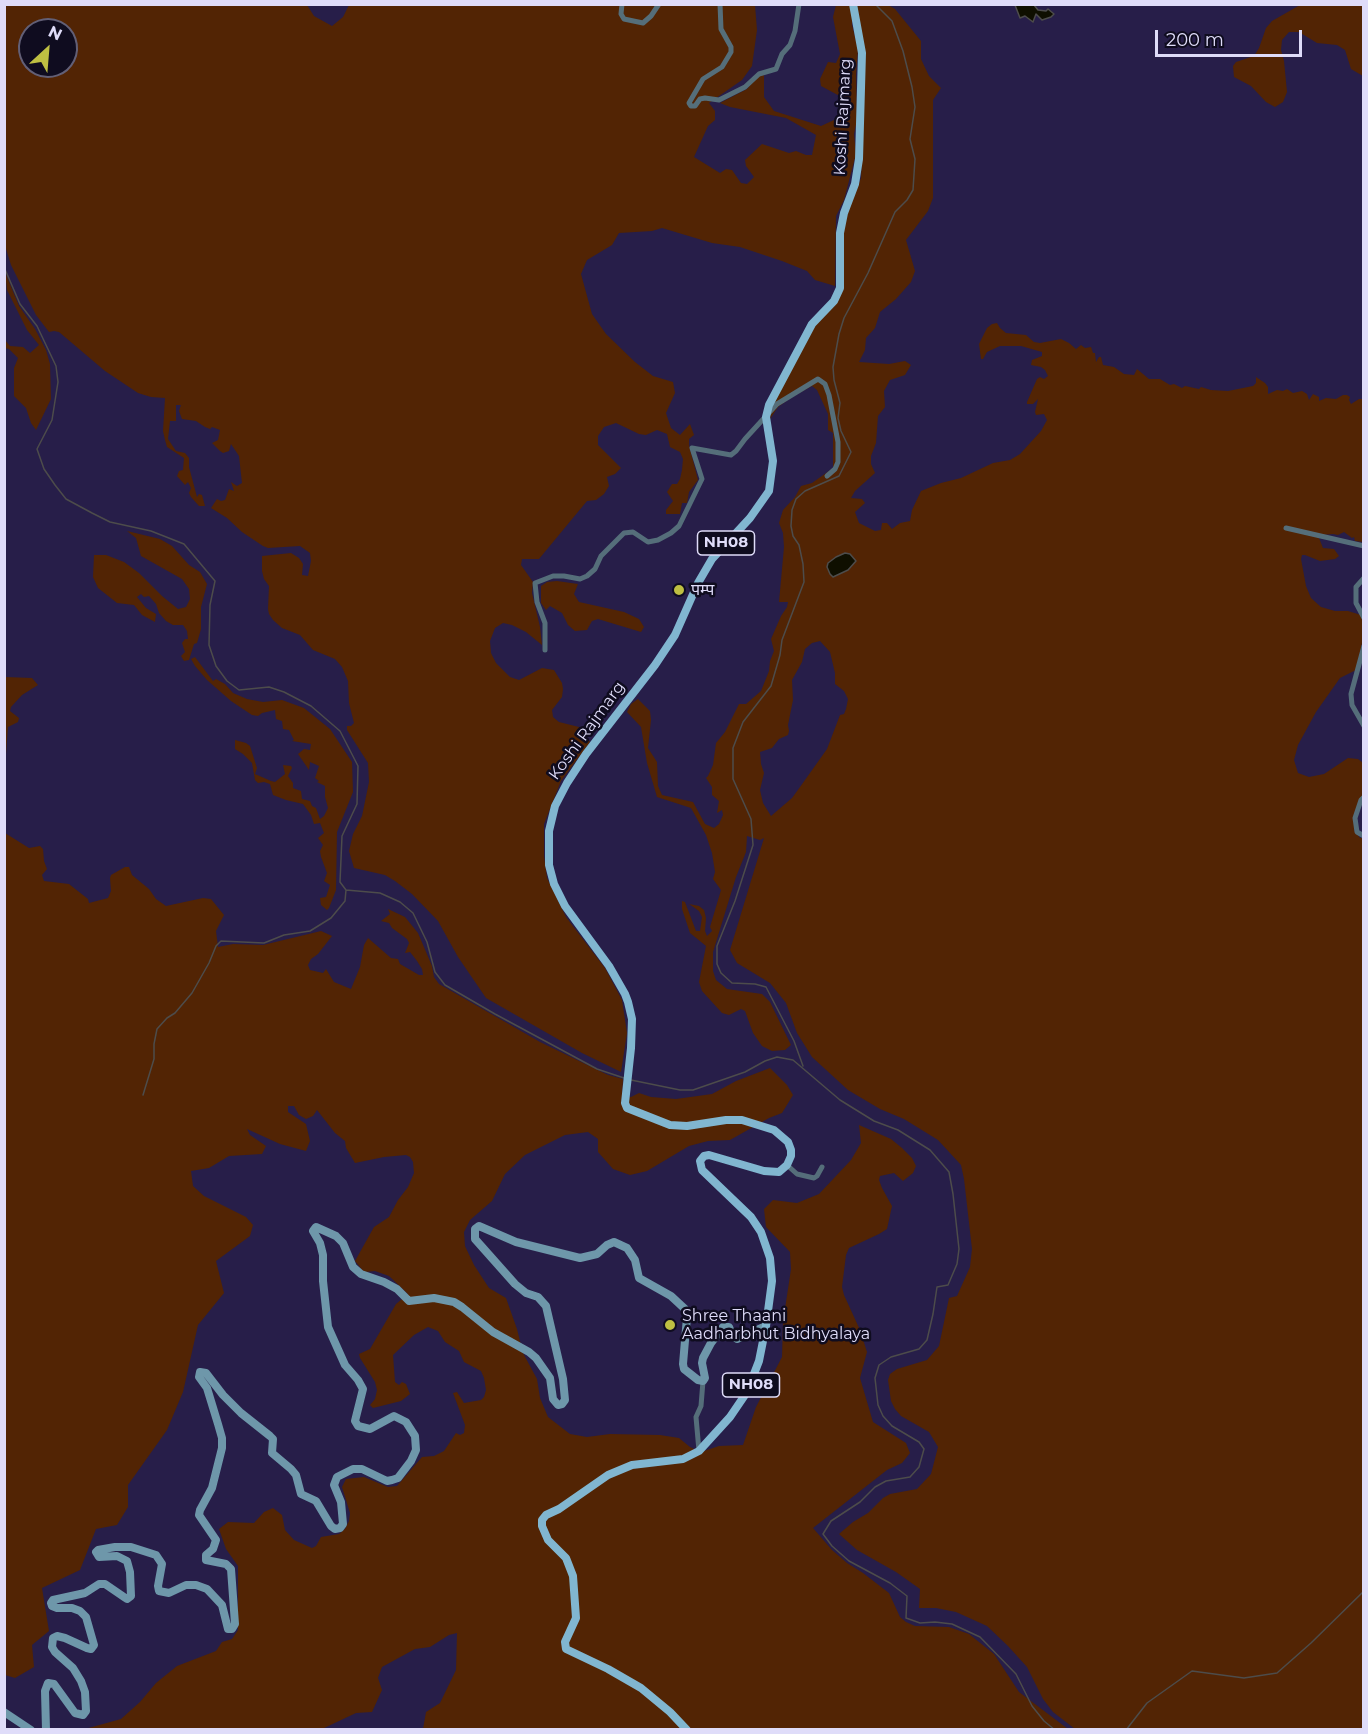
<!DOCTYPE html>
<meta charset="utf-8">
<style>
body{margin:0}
#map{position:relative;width:1368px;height:1734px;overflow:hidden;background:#271e49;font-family:Montserrat,sans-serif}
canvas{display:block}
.frame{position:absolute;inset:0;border:6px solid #dfdcf9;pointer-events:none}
.north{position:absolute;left:18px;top:18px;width:60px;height:60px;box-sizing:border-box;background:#0f0c1f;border:2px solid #625f76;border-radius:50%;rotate:26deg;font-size:16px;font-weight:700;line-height:24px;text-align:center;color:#dfdcf9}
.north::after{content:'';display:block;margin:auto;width:21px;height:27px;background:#bebf42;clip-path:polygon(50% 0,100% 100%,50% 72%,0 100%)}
.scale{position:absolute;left:1155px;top:30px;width:147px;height:27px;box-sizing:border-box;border:3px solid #dfdcf9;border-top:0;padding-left:8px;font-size:18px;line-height:21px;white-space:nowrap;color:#dfdcf9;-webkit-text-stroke:4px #0f0c1f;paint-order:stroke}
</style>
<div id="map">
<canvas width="1368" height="1734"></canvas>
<div class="frame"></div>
<div class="north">N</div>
<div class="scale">200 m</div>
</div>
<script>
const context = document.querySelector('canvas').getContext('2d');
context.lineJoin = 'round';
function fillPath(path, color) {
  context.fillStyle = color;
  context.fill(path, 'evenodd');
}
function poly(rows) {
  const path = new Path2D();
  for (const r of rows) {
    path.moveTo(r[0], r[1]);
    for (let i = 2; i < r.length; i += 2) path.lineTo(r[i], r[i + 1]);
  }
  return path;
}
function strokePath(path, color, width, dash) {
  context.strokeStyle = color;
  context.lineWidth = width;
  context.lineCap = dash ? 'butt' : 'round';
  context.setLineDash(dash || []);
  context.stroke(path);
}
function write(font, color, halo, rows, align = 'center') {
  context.font = font + ' Montserrat,"Noto Sans Devanagari",sans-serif';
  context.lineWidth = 5;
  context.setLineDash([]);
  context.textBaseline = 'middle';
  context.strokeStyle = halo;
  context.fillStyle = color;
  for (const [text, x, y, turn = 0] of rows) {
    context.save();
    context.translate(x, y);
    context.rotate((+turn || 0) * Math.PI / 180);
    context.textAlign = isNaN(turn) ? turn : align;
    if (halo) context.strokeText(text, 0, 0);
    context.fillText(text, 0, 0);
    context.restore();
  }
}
fillPath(poly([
 [4,5,307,5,314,16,332,26,343,17,349,5,755,5,757,30,752,66,742,80,709,103,715,111,715,120,708,126,694,157,720,173,726,169,732,170,741,183,747,184,754,177,746,166,745,160,762,144,789,153,796,151,806,155,812,155,816,135,786,118,730,107,720,103,747,89,758,76,764,75,764,97,774,111,821,126,834,120,844,110,849,101,821,86,820,79,828,62,836,63,840,54,833,17,836,5,852,5,852,25,858,49,856,74,857,120,854,134,856,154,844,200,836,216,835,286,815,280,807,271,782,261,740,247,712,243,662,228,652,231,619,233,612,245,587,260,581,274,592,314,606,334,635,362,653,376,673,382,675,393,666,413,671,428,680,435,690,424,694,435,689,439,689,445,698,480,689,492,687,503,682,503,680,514,666,514,666,510,673,501,667,492,672,484,677,484,680,479,682,470,683,459,680,452,670,447,667,434,657,430,646,435,639,434,616,423,604,427,598,436,598,445,621,468,615,474,607,477,609,486,604,494,596,500,587,501,539,559,522,559,521,565,533,582,532,593,540,627,542,645,526,632,512,625,503,623,495,628,490,641,491,653,496,663,510,677,519,680,542,668,554,670,562,683,563,689,562,697,552,710,553,717,559,722,579,727,590,742,561,781,544,824,544,856,547,878,566,917,605,968,622,1000,627,1033,621,1072,582,1053,486,998,458,957,438,921,412,894,395,881,385,875,354,868,349,851,353,834,362,816,369,782,368,763,347,730,347,726,351,726,354,723,349,703,348,681,342,667,335,659,313,650,300,635,282,628,273,620,269,614,268,609,269,586,264,579,262,571,262,556,291,553,299,558,303,564,302,575,308,576,311,561,310,553,300,546,268,548,263,546,242,532,227,518,211,508,217,499,221,501,225,500,229,489,234,491,231,482,237,486,242,483,239,456,231,444,229,451,223,453,220,451,212,443,218,440,220,430,212,427,210,429,205,427,196,421,182,419,179,411,181,405,176,405,176,421,170,421,168,439,176,451,185,453,189,458,189,467,197,497,199,494,202,495,205,506,199,506,191,497,189,493,191,488,188,482,185,485,177,476,179,471,183,470,184,458,167,447,165,440,163,431,165,398,151,397,138,393,105,371,59,332,54,331,49,332,36,315,11,265,4,242],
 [30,30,66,30,66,66,30,66],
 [855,5,888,5,895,9,921,41,921,59,929,76,941,88,933,100,933,198,928,211,906,240,915,271,911,282,896,299,880,312,875,328,866,338,865,350,859,362,889,364,905,361,911,365,905,375,890,380,884,391,885,407,878,416,876,443,871,456,871,464,875,473,855,491,851,498,862,499,865,503,855,512,859,523,875,531,881,530,882,523,887,523,892,529,900,523,910,521,912,510,921,491,941,483,961,478,993,463,1010,460,1020,454,1041,431,1047,420,1044,414,1036,415,1035,412,1038,399,1033,404,1027,404,1027,402,1037,379,1040,377,1044,379,1048,376,1045,370,1041,367,1031,365,1032,360,1042,356,1042,352,1021,346,1000,346,987,352,983,359,981,359,979,344,987,328,992,324,997,323,1000,328,1006,333,1026,335,1034,342,1040,343,1061,339,1069,343,1076,349,1081,345,1085,348,1091,347,1093,353,1095,353,1096,362,1099,357,1101,357,1103,365,1114,367,1124,374,1134,375,1137,369,1149,379,1160,379,1170,385,1174,384,1182,388,1185,386,1199,389,1201,387,1211,390,1228,391,1253,386,1256,383,1256,377,1265,383,1268,387,1268,394,1277,390,1283,391,1287,389,1293,393,1302,391,1307,394,1309,400,1313,394,1319,397,1319,401,1326,398,1336,399,1343,395,1347,395,1350,397,1349,400,1351,404,1359,399,1363,399,1363,542,1355,541,1354,537,1352,538,1344,532,1338,535,1333,534,1321,535,1319,538,1323,548,1334,549,1339,556,1335,559,1320,561,1305,555,1302,555,1301,559,1306,586,1311,598,1321,607,1335,611,1348,611,1361,615,1363,621,1363,639,1356,670,1340,678,1316,712,1298,745,1294,760,1298,773,1309,777,1324,774,1348,758,1358,759,1363,763,1363,797,1354,830,1360,838,1364,838,1363,1729,1075,1729,1053,1712,1043,1699,1027,1667,1008,1646,987,1626,956,1612,936,1608,919,1608,920,1589,896,1572,857,1550,839,1534,853,1522,868,1513,883,1498,890,1494,917,1489,931,1474,938,1447,929,1432,901,1416,895,1409,891,1401,888,1380,890,1374,897,1369,927,1360,939,1346,949,1298,957,1296,970,1267,972,1249,964,1179,961,1165,938,1140,904,1119,880,1109,848,1090,812,1057,797,1033,786,1003,770,983,737,963,730,950,764,838,760,840,747,836,746,852,736,877,713,952,713,971,716,980,727,989,762,994,770,1002,791,1045,785,1050,772,1051,762,1046,753,1033,745,1011,741,1009,729,1015,722,1013,702,991,699,982,706,946,690,933,682,909,682,901,685,902,696,931,700,931,702,917,699,911,689,904,699,906,704,910,706,918,705,931,707,936,712,931,710,927,721,890,713,879,715,872,712,853,706,835,691,808,657,797,647,763,641,727,627,712,631,704,638,699,650,711,651,720,648,748,657,762,658,786,662,795,693,802,705,824,714,828,719,824,723,815,722,810,717,813,719,801,712,795,712,787,706,778,708,776,713,765,716,743,725,732,739,704,746,704,761,691,769,671,770,661,774,651,771,639,781,616,787,607,788,602,779,602,784,547,783,533,779,523,783,510,795,497,801,486,812,483,833,468,833,433,828,430,828,414,817,390,812,386,792,397,778,407,770,419,774,396,811,329,842,292,844,285,842,275,843,224,861,178,864,103],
 [820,641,830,652,835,673,835,684,844,691,848,699,846,709,844,714,840,715,827,749,800,787,792,798,771,816,763,803,760,790,764,773,761,764,760,752,772,748,779,739,788,735,789,731,788,725,793,700,792,680,802,662,805,649,812,643],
 [1300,5,1363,5,1363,76,1351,69,1345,50,1337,45,1317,43,1299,32,1289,32,1282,40,1281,50,1284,61,1287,92,1283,102,1275,107,1266,102,1251,86,1234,77,1233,66,1236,62,1254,56,1259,48,1266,28,1272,21],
 [5,272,19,306,35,329,46,350,50,364,51,399,36,430,31,423,26,408,14,396,14,368,18,358,9,349,5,348,5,340,10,346,23,347,30,353,39,345,27,330,7,290],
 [127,531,160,539,172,546,189,565,200,572,207,584,201,607,201,629,197,643,194,644,189,660,184,661,181,656,185,652,182,643,185,639,188,639,187,631,183,625,173,625,166,621,159,613,156,604,149,596,144,597,141,594,137,597,146,608,156,614,155,622,142,615,134,605,117,603,98,588,93,577,94,555,106,555,124,562,139,573,162,596,178,609,186,607,190,599,189,589,182,579,141,556,136,538],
 [557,581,578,584,574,594,579,602,624,612,639,619,644,627,641,632,598,619,592,621,587,630,575,631,568,625,562,613,550,606,546,610,541,603,541,586,547,582],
 [195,657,213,681,216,679,225,684,233,693,247,699,263,702,282,700,304,708,330,729,352,762,353,792,337,832,336,890,329,908,327,910,321,905,320,898,326,897,330,885,324,881,327,873,321,857,320,851,323,845,318,838,324,833,320,823,314,824,311,815,303,804,286,800,273,795,270,784,264,782,258,783,255,780,252,763,243,754,235,749,235,740,246,743,250,746,257,768,255,774,271,781,275,782,285,774,283,765,291,766,292,768,288,776,293,783,293,788,301,791,302,799,310,801,312,806,316,808,320,819,324,816,328,808,325,797,325,786,317,782,319,781,315,778,319,766,310,762,309,770,298,754,304,749,310,750,311,744,292,741,294,740,289,730,283,729,282,721,276,719,275,710,262,713,258,716,252,715,231,701,207,680,195,666,191,659],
 [5,677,32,678,38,685,22,695,11,707,10,711,19,718,18,722,8,727,5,768],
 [5,833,29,848,40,846,43,849,44,861,47,869,42,875,44,881,69,884,88,899,89,903,108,898,111,891,110,878,111,875,125,867,129,867,132,875,149,889,156,899,166,906,203,898,211,899,224,915,216,931,218,947,233,944,263,945,321,931,332,936,318,954,311,959,308,965,310,970,323,973,326,969,334,982,351,989,360,967,364,945,368,938,391,958,398,959,400,964,419,975,423,975,422,969,417,961,410,952,405,953,409,943,407,939,392,928,389,923,381,921,390,914,388,909,405,917,418,933,432,966,434,977,439,984,540,1042,608,1075,623,1079,622,1098,631,1097,639,1093,651,1097,676,1099,712,1094,736,1081,770,1068,787,1085,793,1095,782,1113,769,1118,730,1140,708,1141,689,1146,647,1171,630,1175,613,1169,598,1152,598,1139,588,1132,565,1135,525,1155,505,1174,492,1201,470,1220,464,1232,465,1246,474,1265,489,1288,506,1298,517,1329,523,1353,537,1379,540,1398,548,1417,570,1434,587,1437,610,1434,660,1435,679,1438,690,1447,701,1452,719,1446,743,1445,756,1407,782,1357,783,1322,791,1269,790,1252,766,1227,764,1209,773,1200,797,1203,819,1194,851,1160,861,1143,859,1125,891,1139,902,1148,912,1158,916,1166,913,1173,903,1181,894,1173,880,1176,879,1180,882,1188,892,1206,887,1229,879,1234,849,1248,846,1255,842,1287,844,1295,860,1330,867,1352,860,1378,873,1422,906,1443,910,1453,902,1463,887,1470,813,1528,832,1550,847,1563,863,1573,889,1593,900,1617,906,1622,915,1626,949,1627,969,1634,994,1654,1019,1692,1068,1729,423,1729,426,1712,440,1703,456,1670,457,1633,449,1635,430,1647,415,1649,382,1667,378,1678,382,1690,372,1712,356,1713,322,1729,85,1729,121,1719,140,1702,156,1683,177,1666,216,1651,222,1642,232,1639,238,1630,238,1566,226,1549,219,1529,228,1522,254,1523,264,1512,273,1508,282,1515,285,1530,294,1540,312,1548,316,1546,321,1537,339,1534,345,1529,349,1521,350,1513,342,1487,346,1479,364,1477,388,1487,397,1486,422,1457,434,1456,444,1451,456,1433,460,1435,464,1433,465,1425,453,1393,457,1392,464,1403,481,1400,484,1397,486,1390,484,1378,481,1371,464,1362,459,1351,445,1342,438,1331,428,1327,414,1335,393,1355,395,1382,399,1385,402,1382,406,1384,410,1394,401,1401,373,1408,370,1405,375,1399,377,1390,375,1382,360,1358,359,1354,370,1349,396,1304,408,1294,389,1276,375,1271,364,1272,355,1261,374,1227,389,1217,398,1200,408,1187,414,1173,413,1162,410,1157,406,1155,384,1157,355,1163,346,1148,345,1141,335,1133,317,1110,313,1116,306,1119,299,1115,294,1106,288,1106,288,1112,306,1124,310,1141,306,1151,280,1144,247,1129,250,1135,266,1146,262,1154,229,1156,209,1168,191,1171,193,1186,204,1196,246,1217,253,1225,250,1236,216,1261,224,1293,198,1325,183,1392,167,1430,128,1485,128,1507,117,1525,96,1529,80,1570,42,1588,49,1631,32,1645,34,1667,15,1678,5,1675]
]), '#522404');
const water = poly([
 [1015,5,1034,5,1038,10,1046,11,1048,9,1054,14,1051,17,1042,20,1036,14,1033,22,1025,16,1020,18,1015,5],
 [845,553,850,554,856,561,848,570,833,577,830,574,827,567,828,563,836,557,845,553]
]);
fillPath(water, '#0f0f00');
strokePath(water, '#4d4c4b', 1.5);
strokePath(poly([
 [4,267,20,304,37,326,56,366,58,382,52,420,37,449,44,469,55,485,66,499,92,513,110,522,151,531,184,544,215,581,210,605,209,645,216,666,227,681,239,690,269,687,284,692,311,706,340,731,358,766,357,804,342,836,340,882,346,890,345,901,331,918,310,931,284,935,264,943,221,941,216,946,209,963,192,993,175,1013,167,1018,157,1029,154,1044,154,1059,143,1095],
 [346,890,380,893,400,902,413,913,427,942,435,972,445,985,495,1014,597,1069,624,1078],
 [803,1066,794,1041,766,987,755,984,732,983,721,973,717,964,717,946,735,901,753,845,751,819,733,779,733,748,743,722,771,686,780,655,782,640,804,582,803,564,799,545,793,536,791,526,792,510,796,499,805,491,839,476,851,452,841,431,838,418,840,403,834,380,833,367,839,334,844,318,868,273,895,212,907,200,913,190,915,159,910,139,915,107,912,87,903,51,892,21,875,4],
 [631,1080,680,1090,693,1090,745,1072,765,1061,777,1057,793,1060,840,1100,874,1121,898,1130,930,1150,949,1172,953,1194,959,1249,957,1264,948,1285,937,1287,933,1314,927,1340,919,1349,891,1357,879,1365,875,1378,878,1405,883,1416,892,1426,919,1442,924,1449,919,1467,910,1477,886,1481,875,1487,860,1502,831,1521,823,1534,832,1546,849,1561,890,1583,907,1596,906,1618,920,1623,935,1622,952,1624,980,1637,1016,1674,1032,1706,1044,1721,1055,1730],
 [1126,1730,1147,1703,1192,1671,1244,1678,1277,1673,1311,1643,1364,1591]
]), '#4d4c4b', 1.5);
strokePath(poly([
 [622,4,621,14,624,19,643,23,651,16,659,4],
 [720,4,721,29,731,47,731,52,722,67,703,79,689,103,691,106,695,106,700,99,705,98,719,100,745,87,759,74,776,69,782,54,790,45,795,31,799,4],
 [1286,528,1364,546],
 [1364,578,1356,587,1356,603,1364,618],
 [1364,646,1351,694,1352,705,1364,726],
 [545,650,545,623,537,602,535,583,553,576,564,576,580,579,587,576,595,569,601,556,624,533,633,532,648,542,658,540,671,533,679,526,702,479,692,448,731,455,736,451,745,439,777,404,818,379,825,384,829,395,838,442,838,462,835,469,827,476],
 [1364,797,1361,800,1355,818,1357,832,1364,836],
 [787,1165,797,1174,814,1178,817,1176,822,1167],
 [699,1451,696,1417,701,1406,703,1381]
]), '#556e7a', 5);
strokePath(poly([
 [4,1712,31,1730],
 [46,1730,45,1691,48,1683,54,1684,75,1713,83,1715,86,1711,85,1692,81,1681,73,1668,55,1652,52,1647,53,1638,57,1636,65,1638,87,1648,91,1649,94,1645,86,1617,80,1611,72,1608,57,1608,52,1606,51,1603,53,1600,85,1593,99,1584,105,1584,124,1597,127,1599,131,1596,130,1572,127,1561,117,1556,99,1557,96,1552,98,1550,115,1547,131,1547,156,1555,162,1564,158,1586,159,1591,169,1593,186,1585,196,1585,207,1589,222,1605,228,1629,232,1629,235,1624,231,1569,226,1564,206,1560,206,1555,213,1549,216,1540,199,1515,200,1510,212,1488,222,1448,222,1438,218,1424,207,1388,199,1377,200,1372,206,1373,223,1395,241,1413,270,1436,273,1439,272,1453,291,1469,296,1475,301,1494,316,1501,331,1526,335,1529,340,1528,343,1524,341,1502,334,1485,337,1477,353,1469,362,1469,387,1481,392,1480,398,1478,411,1461,416,1450,415,1436,406,1422,394,1416,370,1429,358,1426,355,1421,363,1389,358,1380,345,1365,328,1327,323,1281,323,1255,320,1243,313,1231,316,1227,336,1236,343,1243,353,1267,361,1274,384,1282,397,1289,409,1301,434,1298,454,1302,462,1307,493,1332,529,1352,536,1358,550,1378,553,1399,558,1405,562,1404,565,1400,563,1379,546,1306,538,1297,526,1293,515,1284,475,1239,475,1229,479,1226,516,1242,580,1258,597,1254,607,1245,614,1242,627,1248,635,1260,639,1278,671,1296,685,1309,687,1317,683,1364,684,1369,698,1380,703,1381,705,1378,702,1363,703,1358,711,1343,723,1327,729,1327,732,1335,737,1339,766,1326]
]), '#6e97aa', 8);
strokePath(poly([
 [687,1730,670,1712,641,1688,608,1669,566,1649,565,1642,576,1618,573,1576,566,1558,548,1540,542,1526,542,1520,546,1515,559,1509,608,1475,632,1465,683,1459,699,1451,730,1417,747,1392,759,1361,766,1326,772,1281,770,1258,761,1232,751,1217,702,1170,700,1161,704,1156,709,1155,764,1171,779,1172,787,1165,791,1156,791,1150,788,1142,774,1130,742,1120,726,1120,687,1126,670,1125,627,1108,625,1103,631,1048,632,1019,628,1002,625,994,609,966,565,906,554,884,549,865,549,831,555,806,567,783,586,754,655,665,675,635,698,583,712,559,750,518,769,491,773,461,766,417,769,405,812,324,834,301,840,288,840,233,844,213,855,184,859,159,862,53,853,4]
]), '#81b6d0', 8);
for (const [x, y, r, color] of [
 [679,590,6,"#bebf42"],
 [670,1325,6,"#bebf42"]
]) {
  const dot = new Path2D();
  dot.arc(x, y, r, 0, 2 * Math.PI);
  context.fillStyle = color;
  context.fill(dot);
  strokePath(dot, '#0f0c1f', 2);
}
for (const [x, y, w] of [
 [726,543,57],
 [751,1385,57]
]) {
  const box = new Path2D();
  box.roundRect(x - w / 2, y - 12, w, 24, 4.5);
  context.fillStyle = '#0f0c1f';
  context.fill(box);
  strokePath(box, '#dfdcf9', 1.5);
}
write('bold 15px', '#dfdcf9', null, [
 ["NH08",726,543],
 ["NH08",751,1385]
]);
write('16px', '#dfdcf9', '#0f0c1f', [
 ["Koshi Rajmarg",843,117,-87],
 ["Koshi Rajmarg",587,731,-54]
]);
write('16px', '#dfdcf9', '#0f0c1f', [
 ["पम्प",691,590],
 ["Shree Thaani",682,1316],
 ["Aadharbhut Bidhyalaya",682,1334]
], 'left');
</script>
